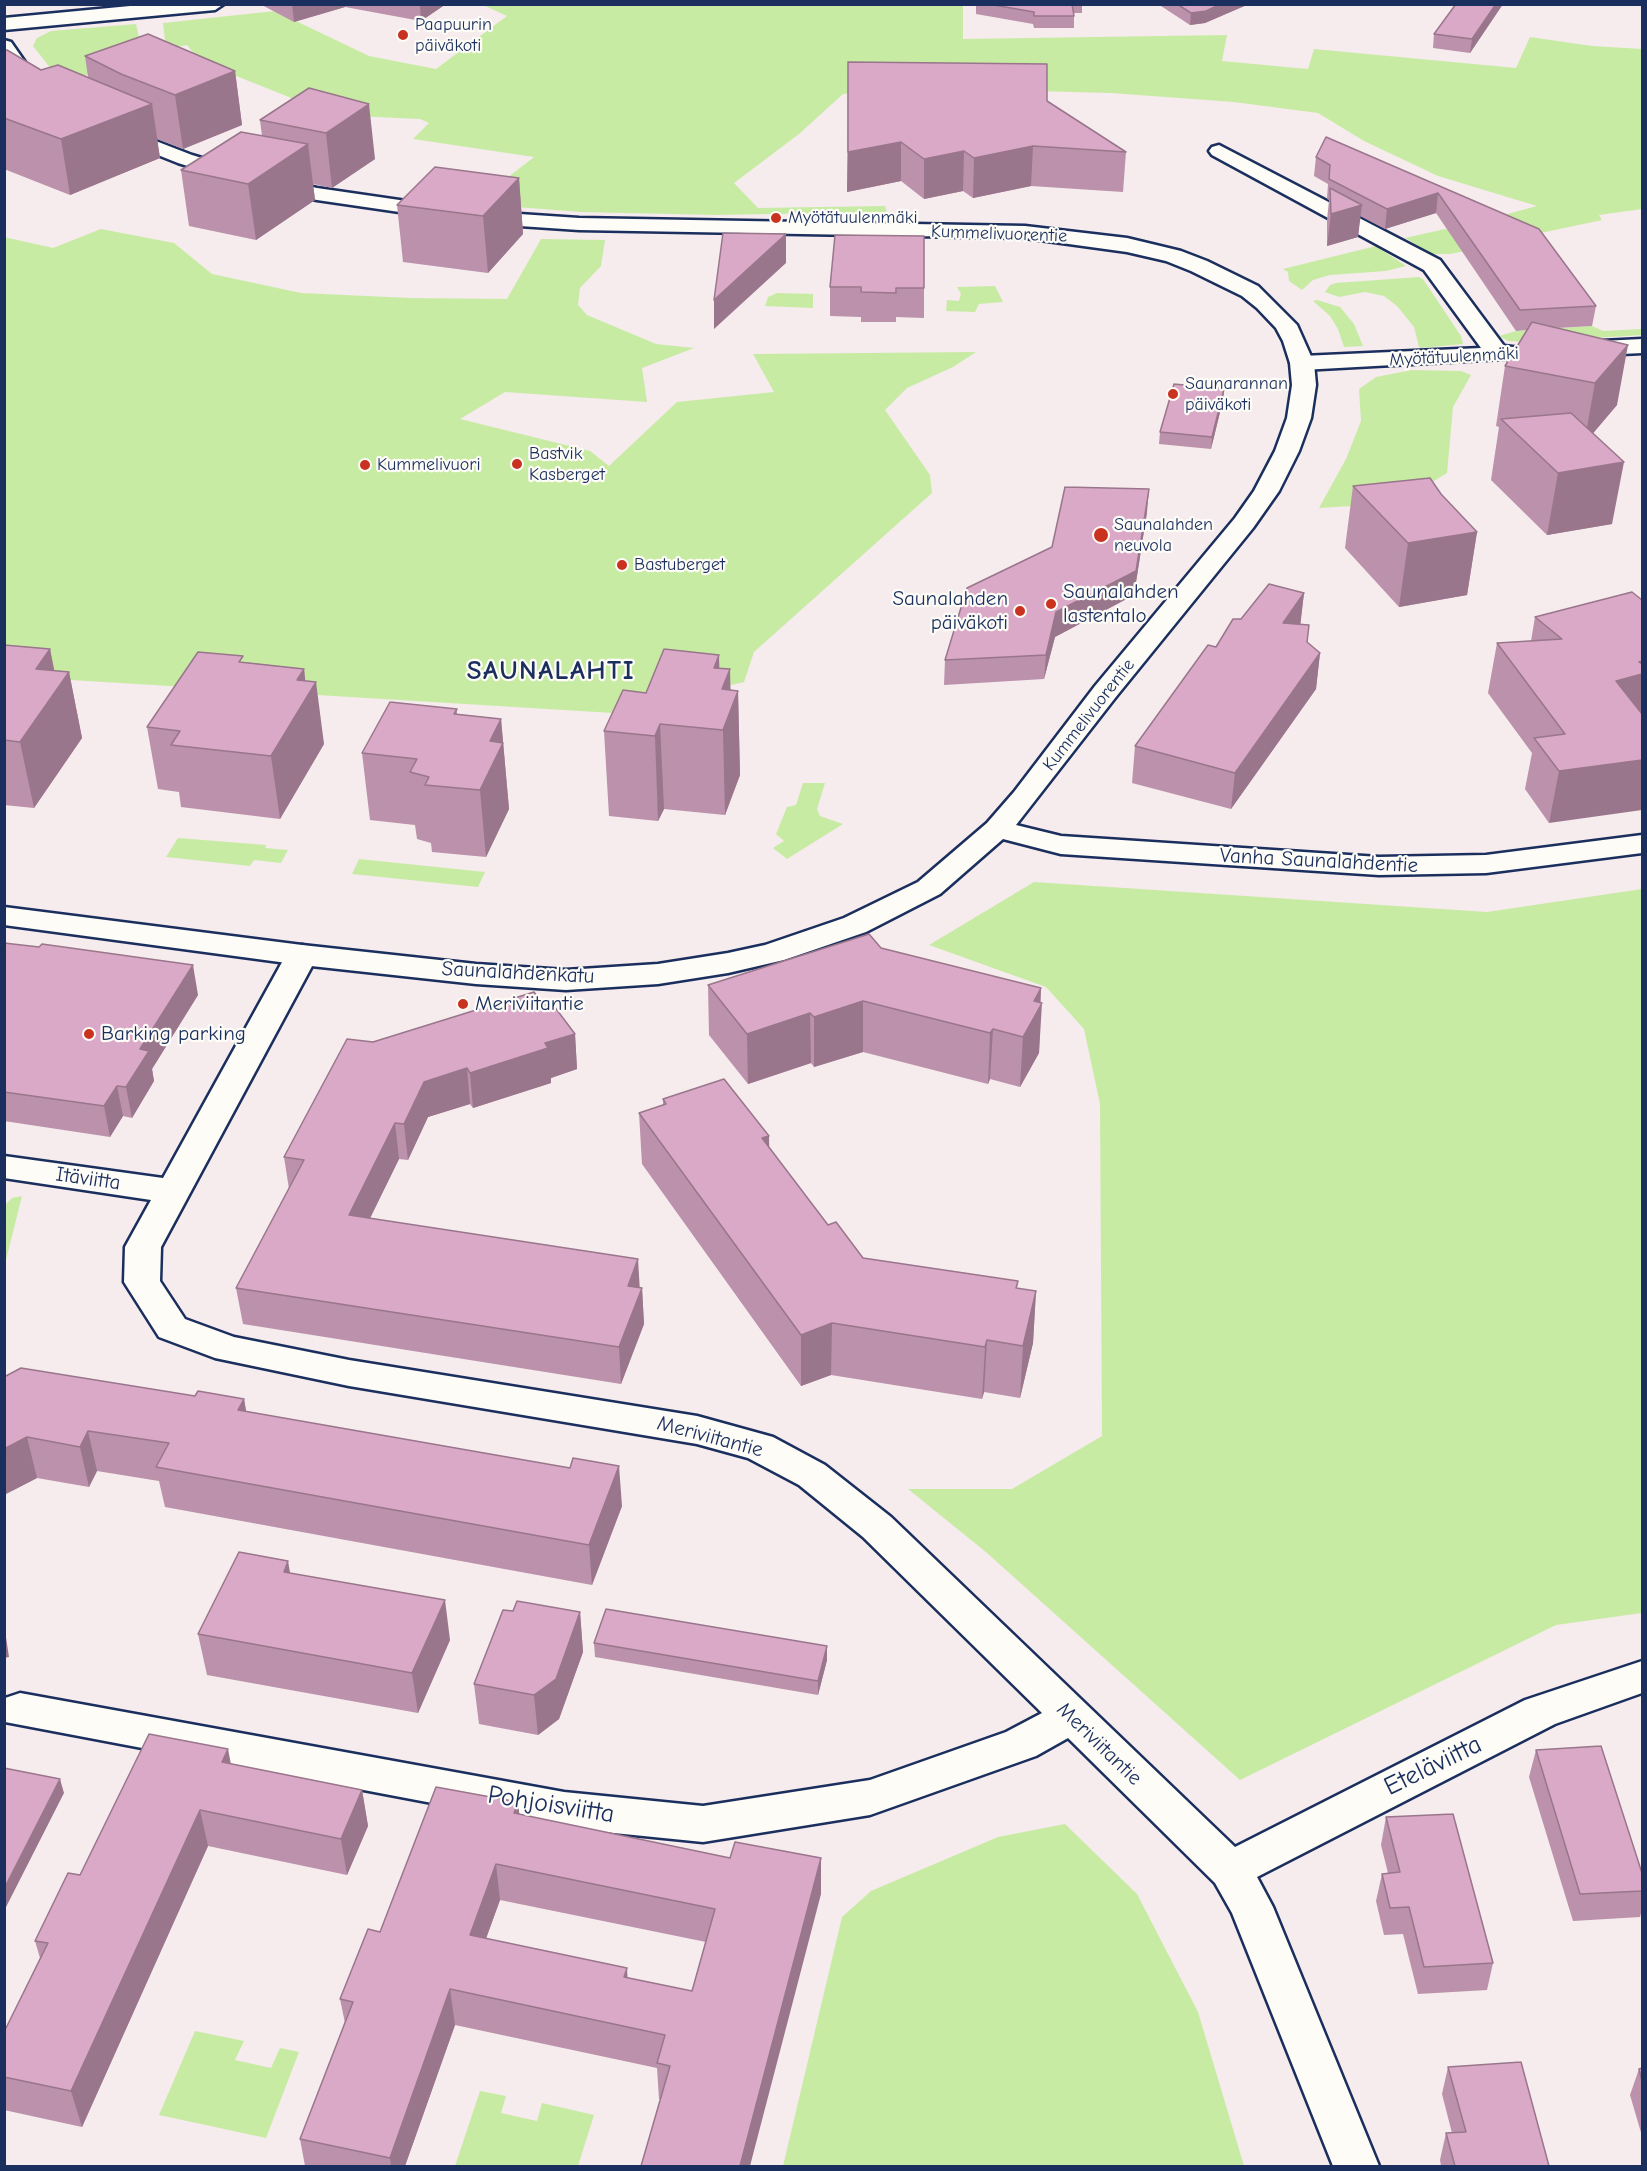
<!DOCTYPE html>
<meta charset="utf-8">
<style>
body{margin:0}
#map{position:relative;width:1647px;height:2171px;overflow:hidden;background:#f6ebed;font-family:"Comic Neue",sans-serif}
canvas{display:block}
.frame{position:absolute;inset:0;border:6px solid #1b2f5e;pointer-events:none}
</style>
<div id="map">
<canvas width="1647" height="2171"></canvas>
<div class="frame"></div>
</div>
<script>
const context = document.querySelector('canvas').getContext('2d');
context.lineJoin = 'round';
function fillPath(path, color) {
  context.fillStyle = color;
  context.fill(path, 'evenodd');
}
function poly(rows) {
  const path = new Path2D();
  for (const r of rows) {
    path.moveTo(r[0], r[1]);
    for (let i = 2; i < r.length; i += 2) path.lineTo(r[i], r[i + 1]);
  }
  return path;
}
function strokePath(path, color, width, dash) {
  context.strokeStyle = color;
  context.lineWidth = width;
  context.lineCap = dash ? 'butt' : 'round';
  context.setLineDash(dash || []);
  context.stroke(path);
}
function write(font, color, halo, rows, align = 'center') {
  context.font = font + ' "Comic Neue",sans-serif';
  context.lineWidth = 4.5;
  context.setLineDash([]);
  context.textBaseline = 'middle';
  context.strokeStyle = halo;
  context.fillStyle = color;
  for (const [text, x, y, turn = 0] of rows) {
    context.save();
    context.translate(x, y);
    context.rotate((+turn || 0) * Math.PI / 180);
    context.textAlign = isNaN(turn) ? turn : align;
    if (halo) context.strokeText(text, 0, 0);
    context.fillText(text, 0, 0);
    context.restore();
  }
}
fillPath(poly([
 [481,4,963,5,963,39,1227,35,1222,61,1308,69,1314,49,1516,68,1530,37,1592,46,1642,49,1642,209,1599,215,1602,220,1522,237,1500,216,1537,206,1438,176,1364,141,1318,113,1234,102,1111,93,915,88,843,94,799,134,734,183,758,208,885,206,887,212,714,215,581,212,490,205,476,202,534,157,413,139,429,123,420,119,355,116,294,99,201,62,187,45,166,49,163,23,275,11,369,56,436,69,507,16],
 [136,24,142,51,115,66,65,82,55,74,33,46,37,38,51,31],
 [101,229,174,243,212,274,301,293,410,298,507,299,541,239,605,240,601,266,580,288,578,305,587,315,656,344,694,348,642,368,647,402,505,392,460,419,590,451,609,466,677,402,774,392,753,354,976,352,953,367,907,388,885,410,930,475,932,493,754,652,744,682,613,713,5,676,4,237,53,248],
 [1445,229,1468,232,1480,248,1450,254,1432,254,1405,238],
 [1376,246,1406,266,1386,271,1330,275,1313,280,1302,290,1289,281,1288,272,1283,269],
 [1419,277,1423,279,1461,336,1463,344,1422,348,1419,347,1414,327,1397,306,1384,296,1365,292,1339,297,1325,292,1330,285,1336,283],
 [995,286,1003,302,979,304,975,312,946,311,947,300,959,301,961,294,957,287],
 [777,293,813,294,813,308,765,306,768,297],
 [1317,300,1340,307,1354,324,1363,346,1344,347,1338,329,1330,316,1313,301],
 [1592,326,1603,331,1642,329,1642,335,1528,342,1508,341,1499,336,1516,331],
 [1412,370,1461,371,1471,375,1453,407,1447,473,1399,503,1319,508,1346,459,1361,421,1359,389,1376,377],
 [803,783,825,783,817,809,820,816,843,824,787,859,773,848,784,841,776,834,787,807,796,805],
 [178,838,266,845,265,848,288,850,281,863,254,860,250,866,166,857],
 [359,859,485,872,478,887,352,874],
 [1034,882,1487,912,1642,889,1642,1613,1556,1625,1240,1780,987,1553,908,1489,1012,1489,1102,1436,1100,1104,1084,1029,1046,987,929,945],
 [22,1196,5,1264,5,1205,12,1198],
 [1065,1824,1137,1894,1198,2012,1244,2166,783,2166,842,1917,871,1891,998,1837],
 [195,2031,244,2041,235,2060,271,2068,280,2048,299,2052,266,2138,159,2115],
 [480,2091,506,2096,501,2113,537,2121,542,2103,594,2115,578,2166,455,2166]
]), '#c8eba4');
const minor = poly([
 [151,4,224,4,215,10,4,30,4,18,151,4],
 [1219,145,1440,260,1504,346,1521,348,1525,353,1521,358,1302,370,1294,368,1290,363,1294,358,1302,356,1481,348,1424,270,1212,155,1209,151,1212,147,1219,145],
 [1642,339,1642,353,1582,356,1574,354,1570,349,1574,344,1582,342,1642,339],
 [302,945,313,948,318,955,161,1247,160,1281,185,1319,234,1337,349,1360,697,1416,773,1437,825,1465,891,1517,1235,1847,1525,1700,1642,1661,1642,1693,1555,1724,1257,1877,1273,1907,1379,2166,1333,2166,1232,1913,1215,1883,1068,1738,1036,1756,870,1815,703,1842,564,1828,5,1722,5,1698,20,1693,564,1792,703,1806,870,1780,1006,1732,1042,1713,863,1537,799,1485,748,1458,697,1444,349,1386,215,1358,159,1337,124,1282,125,1247,151,1200,4,1178,4,1156,163,1178,286,955,291,948,302,945]
]);
const tertiary = poly([
 [4,40,11,42,41,85,38,89,24,89,4,61,4,40],
 [117,126,192,155,254,174,317,188,475,211,579,218,1025,226,1127,238,1181,251,1207,261,1258,286,1297,325,1314,363,1316,385,1311,418,1299,451,1279,491,1253,528,1115,698,1016,825,1061,836,1379,857,1486,855,1642,835,1642,853,1486,873,1379,875,1061,854,1003,839,940,894,866,932,784,960,728,973,658,984,566,990,476,984,302,965,4,925,4,907,302,945,476,964,566,970,658,964,728,953,765,945,844,918,918,882,987,823,1014,792,1095,686,1235,518,1254,491,1275,451,1287,418,1292,385,1290,363,1283,341,1276,328,1257,308,1242,296,1191,271,1166,261,1127,252,1025,238,579,230,475,223,317,200,242,183,178,163,110,136,107,132,110,128,117,126]
]);
strokePath(minor, '#1b2f5e', 5);
strokePath(tertiary, '#1b2f5e', 5);
fillPath(minor, '#fdfcf7');
fillPath(tertiary, '#fdfcf7');
fillPath(poly([
 [260,4,446,4,421,21,345,7,294,22],
 [976,4,1082,4,1082,13,1074,13,1074,28,1034,28,1033,24,976,14],
 [1158,4,1249,4,1205,23,1190,25],
 [1503,4,1470,53,1433,48,1434,34],
 [4,50,41,70,88,77,85,56,235,71,242,125,183,149,157,139,160,158,70,195,4,169],
 [848,62,1047,101,1126,152,1123,192,1031,186,973,198,963,191,924,199,901,181,847,192],
 [309,88,375,159,332,188,313,184,315,200,256,240,189,226,181,170,262,136,260,120],
 [1326,137,1539,229,1596,306,1592,326,1557,328,1617,405,1593,433,1612,524,1547,535,1491,480,1499,427,1496,426,1505,366,1527,330,1516,331,1436,213,1385,229,1360,216,1358,237,1327,246,1327,220,1329,200,1327,199,1328,184,1314,176,1316,157],
 [519,178,523,234,488,273,403,262,397,205],
 [830,287,924,288,924,318,896,317,896,322,861,322,861,317,830,316],
 [1224,389,1223,400,1211,449,1159,444,1160,432],
 [1353,486,1477,532,1467,595,1399,607,1345,548],
 [1147,512,1134,595,1055,637,1044,679,944,685,945,660],
 [1632,592,1549,823,1525,789,1532,753,1488,693,1497,643,1531,641,1535,617],
 [1304,593,1300,624,1307,642,1320,653,1316,689,1231,809,1132,783,1135,746,1216,647,1241,619],
 [4,645,50,649,54,671,69,672,82,738,34,808,4,805],
 [719,655,719,668,730,690,738,691,740,775,725,815,664,809,658,821,609,816,604,731,646,693],
 [244,662,304,669,305,681,324,744,280,819,181,807,179,792,158,789,147,727],
 [457,709,457,714,501,719,509,809,486,857,432,852,431,843,417,839,415,825,370,820,362,753],
 [4,943,198,995,152,1069,154,1081,132,1118,123,1116,110,1137,4,1121],
 [881,948,1041,988,1039,1053,1020,1087,990,1079,988,1084,863,1052,814,1067,811,1063,748,1084,709,1035,708,985],
 [543,1004,575,1034,577,1069,551,1078,551,1083,473,1108,470,1104,428,1117,408,1160,399,1159,370,1218,642,1288,644,1324,621,1384,243,1324,236,1288,289,1189,284,1157,373,1042],
 [663,1099,769,1148,828,1225,863,1258,1018,1281,1017,1288,1036,1291,1033,1343,1020,1398,984,1392,982,1399,831,1375,801,1386,642,1164,639,1113,663,1105],
 [4,1377,195,1396,244,1399,246,1411,622,1506,592,1585,165,1507,159,1481,97,1471,89,1487,37,1478,4,1495],
 [290,1574,450,1640,418,1713,207,1675,198,1634],
 [513,1611,580,1612,583,1652,559,1719,538,1735,479,1724,474,1684],
 [594,1643,827,1660,818,1695,595,1657],
 [1536,1750,1642,1873,1642,1909,1640,1917,1573,1921,1529,1777],
 [231,1764,362,1790,368,1826,347,1875,208,1846,82,2127,4,2110,4,2032,40,1958,35,1941,80,1875],
 [519,1815,821,1894,661,2099,659,2099,657,2068,455,2025,405,2166,305,2166,300,2139,345,2023,340,1999,380,1932],
 [500,1900,706,1942,692,1991,628,1978,486,1939],
 [1386,1817,1493,1963,1487,1990,1418,1994,1403,1934,1384,1935,1376,1901,1382,1874,1388,1873,1381,1845],
 [1448,2067,1549,2166,1441,2166,1440,2160,1446,2133,1452,2133,1442,2094],
 [1642,2068,1642,2136,1630,2095,1639,2069]
]), '#bb91ab');
fillPath(poly([
 [292,4,345,4,345,7,294,22],
 [420,4,446,4,421,21],
 [1221,4,1249,4,1205,23,1190,25,1191,13],
 [1496,4,1503,4,1470,53,1472,39],
 [235,71,242,125,183,149,175,95],
 [152,104,160,158,70,195,61,139],
 [369,104,375,159,332,188,326,133],
 [901,142,901,181,847,192,848,152],
 [308,144,315,200,256,240,248,184],
 [1033,146,1031,186,973,198,974,158],
 [964,151,963,191,924,199,924,159],
 [519,178,523,234,488,273,483,216],
 [1438,193,1436,213,1385,229,1387,209],
 [1362,205,1358,237,1327,246,1331,214],
 [786,234,786,263,714,329,714,300],
 [1628,345,1617,405,1584,444,1595,383],
 [1224,389,1223,400,1211,449,1212,437],
 [1624,462,1612,524,1547,535,1558,473],
 [1149,489,1147,512,1134,595,1055,637,1044,679,1046,655,1056,612],
 [1477,532,1467,595,1399,607,1408,543],
 [1304,593,1300,628,1283,623],
 [50,649,58,689,69,672,82,738,34,808,20,742,36,669],
 [1320,653,1316,689,1231,809,1235,773],
 [719,655,721,730,714,668],
 [1642,661,1642,714,1616,681,1639,662],
 [304,669,307,696,316,682,324,744,280,819,271,756,297,680],
 [730,669,731,709,738,691,740,775,725,815,722,689],
 [501,719,509,809,486,857,480,790,490,741],
 [660,724,664,809,658,821,655,736],
 [1642,760,1642,810,1549,823,1559,771],
 [193,965,198,995,152,1069,154,1081,132,1118,126,1087,140,1049],
 [1041,988,1040,1007,1042,1003,1039,1053,1020,1087,1023,1037,1034,1001],
 [863,1001,863,1052,814,1067,814,1017],
 [810,1013,811,1063,748,1084,747,1034],
 [993,1029,990,1079,988,1084,990,1033],
 [575,1034,577,1069,551,1078,551,1083,473,1108,470,1073,545,1043],
 [467,1068,470,1104,428,1117,408,1160,404,1124,424,1082],
 [117,1086,123,1116,110,1137,104,1106],
 [395,1123,399,1159,354,1251,349,1215],
 [769,1136,770,1187,762,1138],
 [638,1259,640,1292,642,1288,644,1324,621,1384,619,1347,628,1286],
 [1036,1291,1033,1343,1020,1398,1023,1346],
 [832,1323,831,1375,801,1386,801,1335],
 [987,1340,984,1392,982,1399,985,1347],
 [244,1399,251,1439,238,1410],
 [88,1431,97,1471,89,1487,80,1447],
 [27,1437,37,1478,4,1495,4,1449],
 [619,1466,622,1506,592,1585,589,1545],
 [288,1561,295,1601,284,1572],
 [445,1600,450,1640,418,1713,412,1673],
 [580,1612,583,1652,559,1719,538,1735,534,1695],
 [4,1624,9,1657,4,1658],
 [827,1646,827,1660,818,1695,818,1681],
 [228,1749,235,1785,222,1762],
 [60,1779,64,1793,4,1911,4,1889],
 [362,1790,368,1826,347,1875,341,1839],
 [518,1802,522,1838,514,1813],
 [200,1810,208,1846,82,2127,71,2091],
 [821,1858,821,1894,750,2166,740,2166],
 [496,1864,500,1900,474,1971,470,1935],
 [627,1968,629,2004,624,1977],
 [450,1989,455,2025,405,2166,391,2166,390,2158]
]), '#99768b');
const building = poly([
 [988,4,1072,4,1074,16,1034,16,1034,12,988,4],
 [1177,4,1221,4,1206,11,1191,13,1177,4],
 [1456,4,1496,4,1472,39,1434,34,1456,4],
 [148,34,235,71,175,95,121,74,85,56,148,34],
 [4,50,7,50,41,70,58,65,152,104,61,139,4,118,4,50],
 [848,62,1047,64,1047,101,1126,152,1033,146,974,158,964,151,924,159,901,142,848,152,848,62],
 [309,88,369,104,326,133,260,120,309,88],
 [241,132,308,144,248,184,181,170,241,132],
 [1326,137,1539,229,1596,306,1520,310,1438,193,1387,209,1329,179,1330,165,1316,157,1326,137],
 [435,167,519,178,483,216,397,205,435,167],
 [1330,188,1362,205,1331,214,1330,188],
 [723,233,786,234,714,300,723,233],
 [835,235,924,236,924,288,896,288,896,293,861,292,861,287,830,287,835,235],
 [1532,322,1628,345,1595,383,1505,366,1532,322],
 [1174,384,1224,389,1212,437,1160,432,1174,384],
 [1571,413,1624,462,1558,473,1501,419,1571,413],
 [1430,478,1441,494,1477,532,1408,543,1353,486,1430,478],
 [1065,487,1149,489,1136,571,1056,612,1046,655,945,660,967,588,1052,547,1065,487],
 [1269,584,1304,593,1283,623,1309,625,1307,642,1320,653,1235,773,1135,746,1208,645,1216,647,1233,619,1241,619,1269,584],
 [1632,592,1642,600,1642,661,1639,662,1642,664,1642,674,1616,681,1642,714,1642,760,1559,771,1534,738,1565,734,1497,643,1562,639,1535,617,1632,592],
 [4,645,50,649,36,669,69,672,20,742,4,740,4,645],
 [664,649,719,655,714,668,730,669,722,689,738,691,723,730,660,724,655,736,604,731,623,690,646,693,664,649],
 [198,652,243,656,239,662,304,669,297,680,316,682,271,756,171,745,180,731,147,727,198,652],
 [390,702,457,709,454,714,501,719,490,741,503,743,480,790,425,785,429,777,410,772,417,759,362,753,390,702],
 [869,934,881,948,1041,988,1034,1001,1042,1003,1023,1037,993,1029,990,1033,863,1001,814,1017,810,1013,747,1034,708,985,869,934],
 [4,943,39,947,42,944,193,965,140,1049,149,1051,126,1087,117,1086,104,1106,4,1092,4,943],
 [534,992,543,1004,551,1002,575,1034,545,1043,548,1048,470,1073,467,1068,424,1082,404,1124,395,1123,349,1215,638,1259,628,1286,642,1288,619,1347,236,1288,304,1160,284,1157,347,1039,373,1042,534,992],
 [724,1079,769,1136,762,1138,828,1225,836,1222,863,1258,1018,1281,1016,1288,1036,1291,1023,1346,987,1340,985,1347,832,1323,801,1335,639,1113,666,1104,663,1099,724,1079],
 [21,1368,195,1396,198,1391,244,1399,238,1410,570,1468,573,1458,619,1466,589,1545,156,1467,169,1443,88,1431,80,1447,27,1437,4,1449,4,1377,21,1368],
 [239,1552,288,1561,284,1572,445,1600,412,1673,198,1634,239,1552],
 [517,1601,580,1612,556,1679,534,1695,474,1684,503,1610,513,1611,517,1601],
 [606,1609,827,1646,818,1681,594,1643,606,1609],
 [149,1734,228,1749,222,1762,362,1790,341,1839,200,1810,71,2091,4,2077,4,2032,48,1943,35,1941,68,1873,80,1875,149,1734],
 [1601,1746,1642,1873,1642,1891,1580,1894,1536,1750,1601,1746],
 [4,1768,60,1779,4,1889,4,1768],
 [436,1787,518,1802,514,1813,730,1858,735,1842,821,1858,740,2166,641,2166,670,2066,657,2063,665,2035,450,1989,390,2158,300,2139,353,2002,340,1999,368,1929,380,1932,436,1787],
 [496,1864,715,1909,692,1991,624,1977,627,1968,470,1935,496,1864],
 [1453,1814,1493,1963,1424,1967,1409,1907,1390,1908,1382,1874,1400,1872,1386,1817,1453,1814],
 [1521,2062,1549,2166,1455,2166,1446,2133,1466,2132,1448,2067,1521,2062],
 [1642,2068,1642,2081,1639,2069,1642,2068]
]);
fillPath(building, '#daa9c7');
strokePath(building, '#99768b', 1.5);
for (const [x, y, r, color] of [
 [403,35,6,"#c8321e"],
 [776,218,6,"#c8321e"],
 [1173,394,6,"#c8321e"],
 [517,464,6,"#c8321e"],
 [365,465,6,"#c8321e"],
 [1101,535,8,"#c8321e"],
 [622,565,6,"#c8321e"],
 [1051,604,6,"#c8321e"],
 [1020,611,6,"#c8321e"],
 [463,1004,6,"#c8321e"],
 [89,1034,6,"#c8321e"]
]) {
  const dot = new Path2D();
  dot.arc(x, y, r, 0, 2 * Math.PI);
  context.fillStyle = color;
  context.fill(dot);
  strokePath(dot, '#fdfcf7', 2);
}
write('18px', '#1b2f5e', '#fdfcf7', [
 ["Paapuurin",415,25],
 ["päiväkoti",415,46],
 ["Myötätuulenmäki",788,218],
 ["Saunarannan",1185,384],
 ["päiväkoti",1185,405],
 ["Bastvik",529,454],
 ["Kasberget",529,475],
 ["Kummelivuori",377,465],
 ["Saunalahden",1114,525],
 ["neuvola",1114,546],
 ["Bastuberget",634,565]
], 'left');
write('18px', '#1b2f5e', '#fdfcf7', [
 ["Kummelivuorentie",999,234,2],
 ["Myötätuulenmäki",1454,357,-3],
 ["Kummelivuorentie",1089,715,-52]
]);
write('21px', '#1b2f5e', '#fdfcf7', [
 ["Saunalahden",1063,592],
 ["lastentalo",1063,616],
 ["Saunalahden",1008,599,"right"],
 ["päiväkoti",1008,623,"right"],
 ["Meriviitantie",475,1004],
 ["Barking parking",101,1034]
], 'left');
write('21px', '#1b2f5e', '#fdfcf7', [
 ["Vanha Saunalahdentie",1319,861,3],
 ["Saunalahdenkatu",518,973,3],
 ["Itäviitta",88,1179,8],
 ["Meriviitantie",710,1437,15],
 ["Meriviitantie",1099,1744,44]
]);
write('26px', '#1b2f5e', '#fdfcf7', [
 ["Eteläviitta",1433,1766,-26],
 ["Pohjoisviitta",551,1805,9]
]);
context.letterSpacing = '1.5px';
write('bold 27px', '#1b2f5e', '#fdfcf7', [
 ["SAUNALAHTI",551,671]
]);
context.letterSpacing = '0px';
</script>
